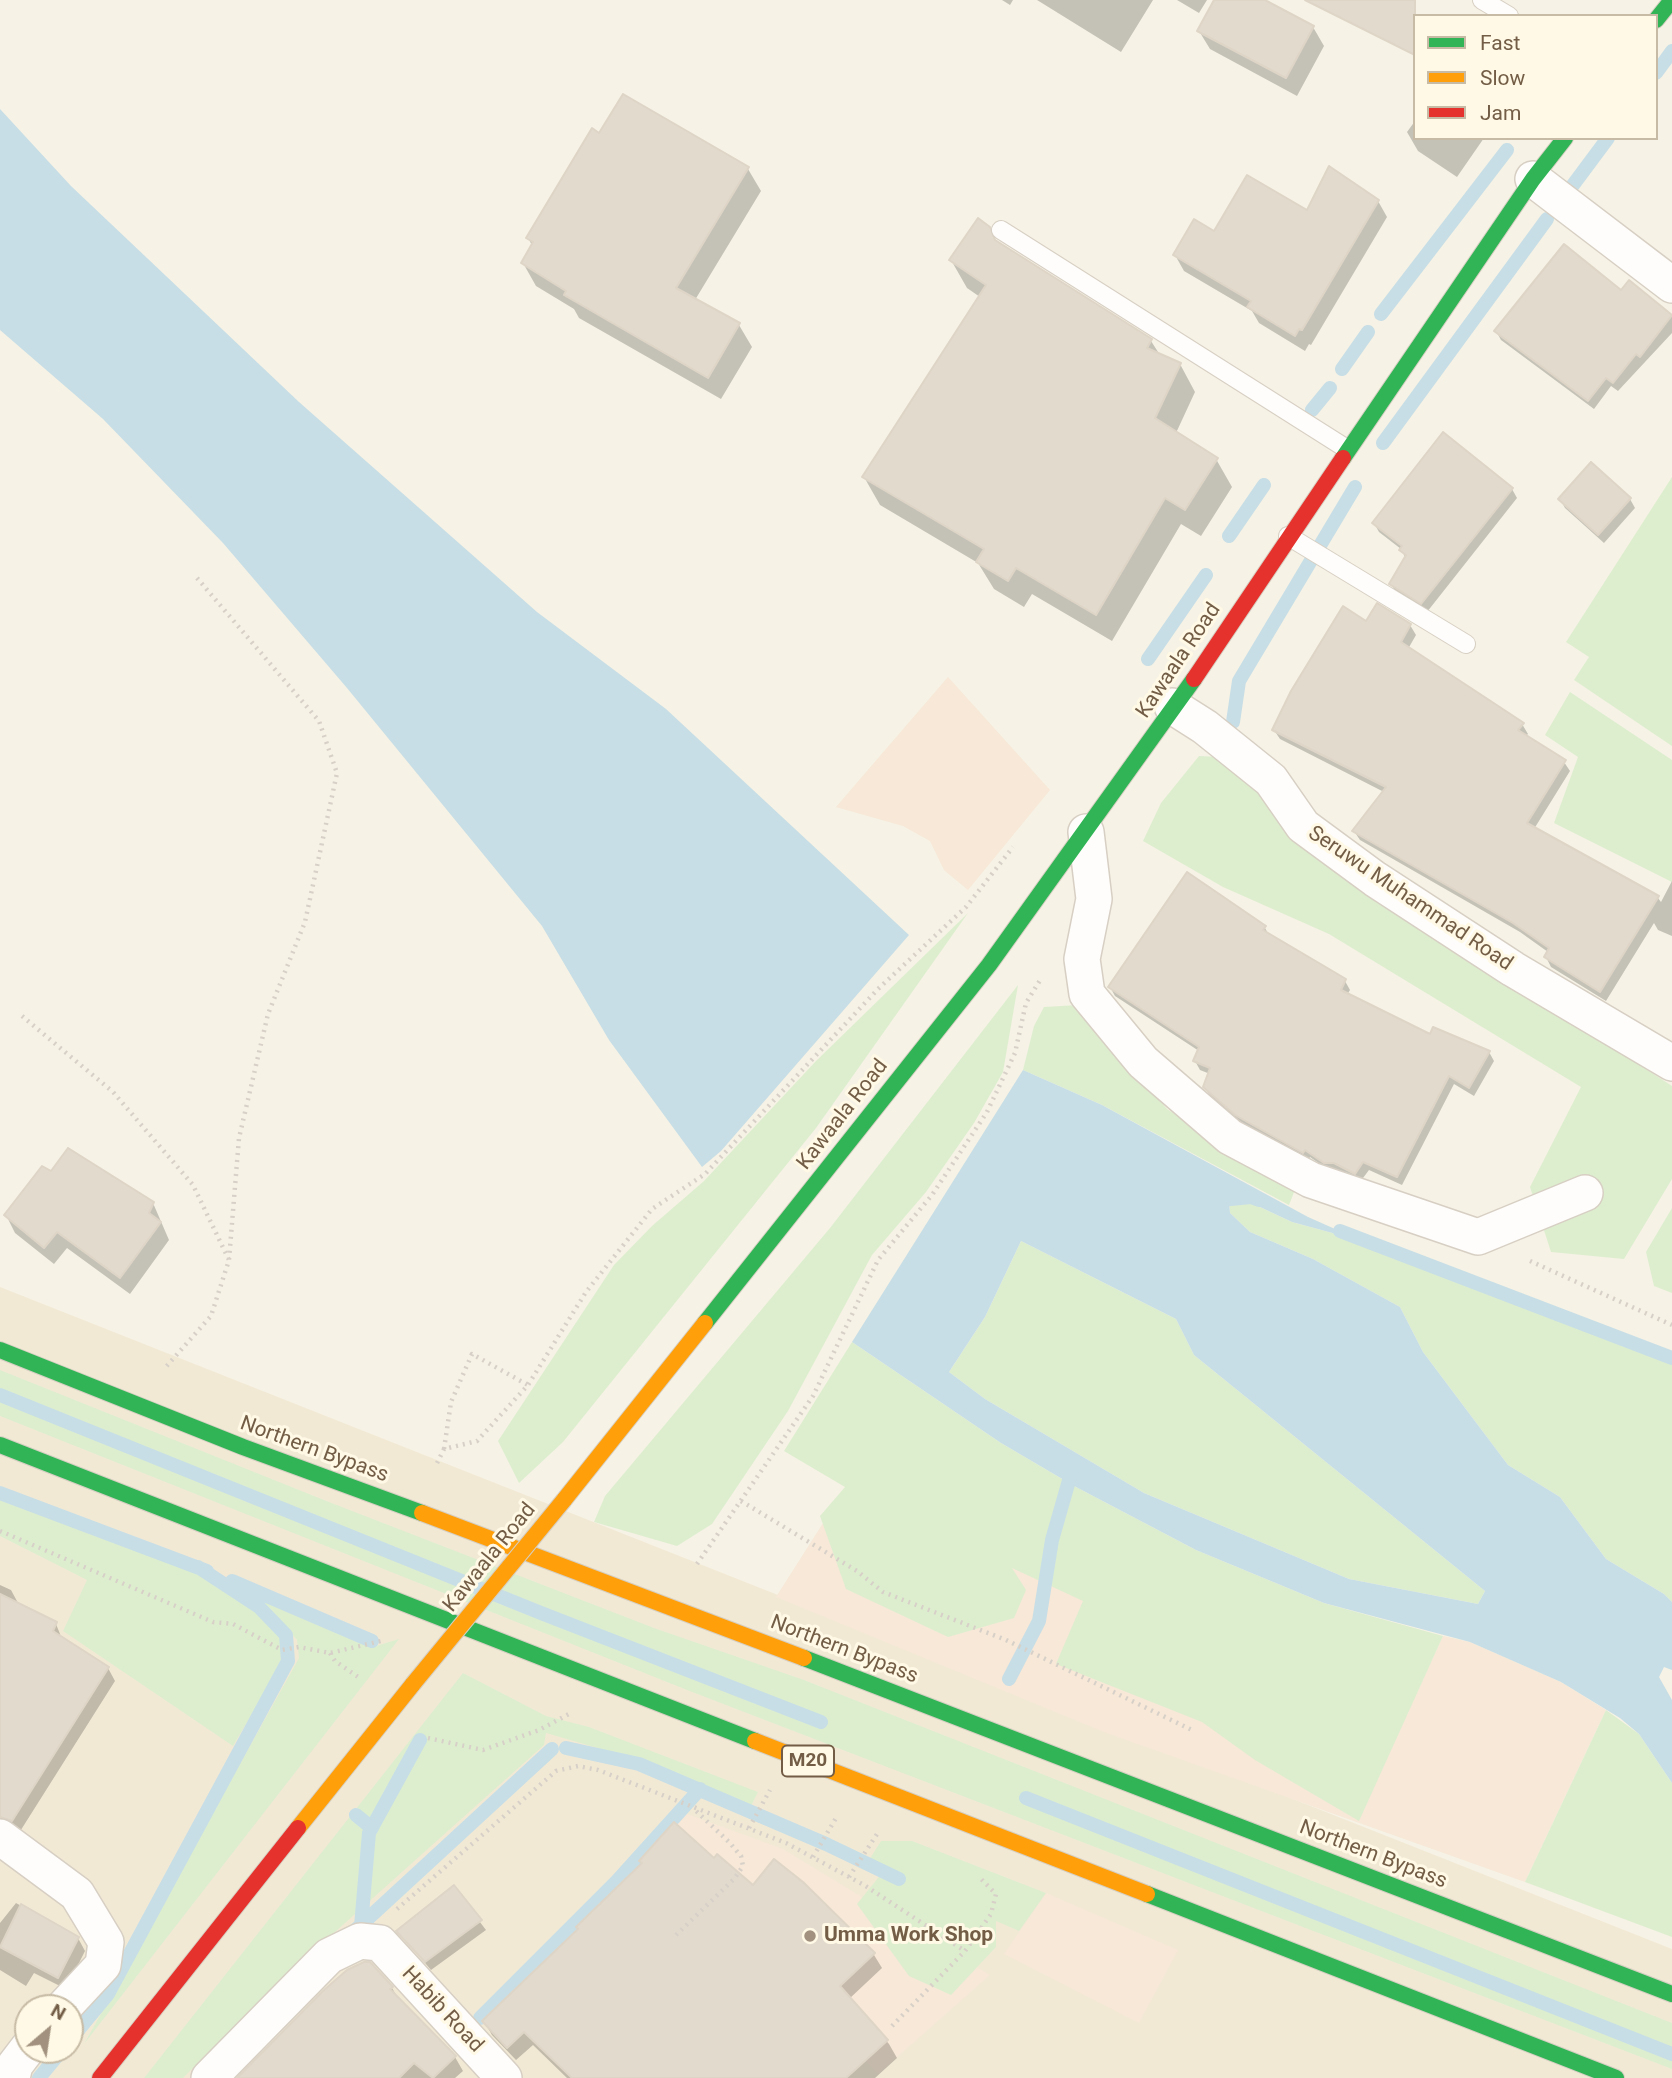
<!DOCTYPE html>
<style>
body{margin:0}
#map{position:relative;width:1672px;height:2078px;overflow:hidden;background:#f6f2e5;font-family:Roboto,sans-serif}
canvas{display:block}
.legend{position:absolute;left:1413px;top:14px;width:245px;height:126px;box-sizing:border-box;background:#fff9e5;border:2px solid #c7bba5;margin:0;padding:9px 12px;list-style:none;font-size:21px;color:#735d46}
.legend li{display:flex;align-items:center;gap:14px;height:35px}
.legend b{width:35px;border:2px solid #c7bba5}
.north{position:absolute;left:14px;top:1994px;width:70px;height:70px;box-sizing:border-box;background:#fff9e5;border:2px solid #c7bba5;border-radius:50%;rotate:29deg;font-size:19px;font-weight:700;line-height:28px;text-align:center;color:#735d46}
.north::after{content:'';display:block;margin:auto;width:24px;height:32px;background:#a1917e;clip-path:polygon(50% 0,100% 100%,50% 72%,0 100%)}
</style>
<div id="map">
<canvas width="1672" height="2078"></canvas>
<ul class="legend">
<li><b style="height:9px;background:#30b455"></b>Fast</li>
<li><b style="height:9px;background:#ff9f0a"></b>Slow</li>
<li><b style="height:9px;background:#e5322d"></b>Jam</li>
</ul>
<div class="north">N</div>
</div>
<script>
const context = document.querySelector('canvas').getContext('2d');
context.lineJoin = 'round';
function fillPath(path, color) {
  context.fillStyle = color;
  context.fill(path, 'evenodd');
}
function poly(rows) {
  const path = new Path2D();
  for (const r of rows) {
    path.moveTo(r[0], r[1]);
    for (let i = 2; i < r.length; i += 2) path.lineTo(r[i], r[i + 1]);
  }
  return path;
}
function strokePath(path, color, width, dash) {
  context.strokeStyle = color;
  context.lineWidth = width;
  context.lineCap = dash ? 'butt' : 'round';
  context.setLineDash(dash || []);
  context.stroke(path);
}
function write(font, color, halo, rows, align = 'center') {
  context.font = font + ' Roboto,sans-serif';
  context.lineWidth = 6;
  context.setLineDash([]);
  context.textBaseline = 'middle';
  context.strokeStyle = halo;
  context.fillStyle = color;
  for (const [text, x, y, turn = 0] of rows) {
    context.save();
    context.translate(x, y);
    context.rotate((+turn || 0) * Math.PI / 180);
    context.textAlign = isNaN(turn) ? turn : align;
    if (halo) context.strokeText(text, 0, 0);
    context.fillText(text, 0, 0);
    context.restore();
  }
}
fillPath(poly([
 [0,1287,1672,1949,1672,2078,0,2078],
 [28,2008,70,2008,70,2050,28,2050]
]), '#f2e9d5');
fillPath(poly([
 [948,677,1050,790,968,890,944,870,930,841,903,826,836,807],
 [846,1487,1404,1720,1443,1636,1470,1642,1561,1682,1606,1710,1525,1882,1104,1732,776,1597],
 [679,1811,783,1849,990,1975,878,2074,850,2044,684,1962,606,1887],
 [1046,1893,1178,1950,1139,2023,1004,1954]
]), '#f7e8d7');
fillPath(poly([
 [1672,477,1672,746,1574,680,1589,657,1566,642],
 [1570,692,1672,760,1672,882,1554,823,1578,757,1545,735],
 [1199,756,1220,757,1257,781,1278,821,1365,887,1672,1086,1672,1179,1624,1259,1551,1252,1530,1187,1581,1087,1329,934,1223,887,1143,841,1161,803],
 [968,913,816,1128,563,1442,519,1483,498,1441,614,1265,652,1226,704,1181,816,1061],
 [1018,985,1003,1072,974,1123,926,1192,872,1255,788,1411,712,1524,677,1546,594,1522,605,1496,830,1228],
 [1078,1005,1167,1109,1228,1150,1298,1182,1289,1205,1102,1105,1023,1070,1034,1026,1044,1007],
 [1228,1192,1292,1222,1362,1241,1672,1358,1672,1602,1664,1594,1606,1559,1560,1497,1508,1465,1423,1352,1400,1307,1313,1259,1250,1232,1230,1213],
 [1672,1208,1672,1293,1654,1286,1646,1252],
 [1021,1241,1176,1319,1194,1355,1485,1591,1478,1604,1349,1579,1144,1493,985,1399,949,1372,985,1317],
 [852,1342,1001,1443,1076,1487,1196,1550,1324,1603,1443,1636,1359,1821,1255,1760,1202,1722,1056,1664,1083,1601,1012,1568,1026,1590,1014,1618,948,1637,846,1589,820,1516,845,1487,784,1451],
 [0,1370,329,1502,654,1628,804,1680,1672,2023,1672,2069,687,1690,0,1416],
 [0,1495,197,1569,256,1608,283,1635,282,1663,233,1746,63,1631,87,1580,0,1536],
 [236,1587,376,1646,399,1639,84,2044,299,1658,297,1640,276,1616],
 [463,1673,546,1716,589,1727,758,1792,750,1808,639,1760,546,1733,544,1745,278,1983,183,2078,144,2078],
 [1606,1710,1639,1734,1672,1783,1672,1937,1525,1882],
 [881,1841,912,1841,1046,1893,1019,1931,996,1921,996,1947,951,1995,909,1976,857,1904,886,1868,869,1860]
]), '#ddeecf');
fillPath(poly([
 [0,109,71,186,299,402,537,612,666,709,909,935,721,1151,702,1167,609,1040,542,926,347,688,223,543,103,419,0,330],
 [1023,1070,1102,1105,1308,1217,1362,1241,1292,1222,1228,1192,1230,1213,1250,1232,1313,1259,1400,1307,1423,1352,1508,1465,1560,1497,1606,1559,1664,1594,1672,1602,1672,1670,1664,1667,1659,1677,1672,1700,1672,1783,1639,1734,1620,1718,1561,1682,1470,1642,1324,1603,1196,1550,1076,1487,1001,1443,852,1342],
 [1021,1241,1176,1319,1194,1355,1485,1591,1478,1604,1349,1579,1144,1493,985,1399,949,1372,985,1317]
]), '#c7dee6');
fillPath(poly([
 [1002,0,1013,0,1010,5],
 [1037,0,1153,0,1121,52],
 [1177,0,1207,0,1199,13],
 [1214,0,1262,0,1313,27,1324,46,1297,96,1210,49,1199,31],
 [1415,121,1415,138,1484,138,1457,177,1418,151,1407,132],
 [600,136,748,169,761,191,695,300,739,325,752,347,721,399,579,318,574,309,536,286,523,263,533,247,528,238],
 [1378,201,1387,217,1311,345,1309,344,1305,351,1259,323,1252,311,1184,271,1175,255,1215,233],
 [989,228,998,244,1151,341,1160,355,1180,364,1195,392,1176,433,1216,459,1232,487,1201,536,1181,524,1112,641,1032,594,1024,607,994,589,978,563,880,505,864,477,980,297,967,288,951,260],
 [1630,282,1672,317,1672,333,1618,391,1611,386,1594,409,1501,340,1496,331,1622,292],
 [1512,489,1517,498,1427,612,1396,593,1391,584,1406,559,1401,549,1379,532,1374,523],
 [1560,499,1630,499,1635,508,1604,543,1565,508],
 [1377,605,1410,625,1416,635,1408,649,1522,724,1528,734,1525,737,1564,762,1570,771,1534,829,1658,898,1661,902,1672,881,1672,936,1658,930,1654,923,1606,1001,1551,967,1546,957,1548,952,1520,932,1360,840,1354,831,1384,792,1280,739,1274,730,1366,623],
 [1265,928,1269,935,1345,981,1350,990,1347,995,1431,1036,1489,1052,1494,1061,1474,1096,1454,1084,1402,1185,1369,1170,1360,1182,1331,1172,1310,1157,1308,1161,1242,1124,1210,1096,1205,1087,1210,1074,1200,1070,1195,1061,1199,1051,1115,996,1110,987],
 [52,1173,153,1203,169,1240,130,1294,67,1248,54,1264,15,1233,6,1215],
 [0,1585,11,1590,18,1603,56,1624,62,1639,108,1668,115,1681,19,1833,0,1831],
 [714,1860,753,1887,802,1884,874,1955,882,1968,849,1999,889,2044,897,2058,875,2078,567,2078,533,2045,516,2060,492,2035,484,2021],
 [454,1888,486,1930,431,1970,398,1931],
 [16,1903,78,1938,85,1951,66,1989,34,1973,26,1986,0,1970,0,1923],
 [392,1988,399,2000,455,2057,463,2071,455,2078,238,2078]
]), '#0003');
strokePath(poly([
 [1656,73,1672,51],
 [1573,185,1608,138],
 [1381,314,1507,150],
 [1342,369,1368,332],
 [1312,410,1330,388],
 [1383,443,1547,219],
 [1229,536,1264,485],
 [1148,659,1206,575],
 [1233,722,1239,681,1355,487],
 [1210,1201,1251,1197,1259,1200],
 [1340,1231,1672,1358],
 [0,1395,541,1613,821,1722],
 [0,1493,207,1571],
 [232,1581,372,1641],
 [1009,1679,1039,1621,1052,1540,1072,1470],
 [566,1748,639,1764,826,1844,899,1879],
 [1026,1798,1672,2054],
 [356,1815,372,1828],
 [361,1926,369,1833,420,1740],
 [349,1936,552,1749],
 [480,2018,617,1881,700,1789],
 [70,2040,108,1994,288,1661,286,1635,259,1607,198,1567],
 [39,2078,62,2050]
]), '#c7dee6', 14);
const building = poly([
 [1214,0,1265,0,1314,26,1286,78,1197,31,1214,0],
 [1305,0,1415,0,1415,55,1305,0],
 [623,94,749,167,676,288,740,323,708,378,564,295,566,291,521,263,533,242,526,238,592,128,599,133,623,94],
 [1329,166,1379,200,1302,330,1299,329,1295,336,1247,307,1251,301,1173,255,1194,219,1214,231,1247,175,1307,210,1329,166],
 [978,218,990,227,995,240,1152,339,1147,348,1181,363,1155,418,1218,458,1185,510,1165,498,1096,615,1016,568,1008,581,976,562,984,549,862,477,986,285,949,260,978,218],
 [1564,244,1621,290,1629,280,1672,315,1640,357,1636,354,1613,383,1606,378,1588,401,1494,331,1564,244],
 [1443,432,1513,488,1421,604,1389,584,1406,555,1399,550,1402,546,1372,523,1443,432],
 [1591,462,1631,498,1598,535,1558,499,1591,462],
 [1377,603,1411,624,1401,642,1524,723,1518,730,1566,760,1527,823,1659,896,1600,992,1544,957,1549,948,1513,923,1352,831,1386,787,1272,730,1291,691,1343,606,1366,621,1377,603],
 [1187,872,1266,926,1263,930,1346,979,1341,990,1430,1034,1433,1027,1490,1051,1469,1088,1449,1076,1397,1177,1363,1162,1355,1174,1334,1163,1324,1163,1305,1150,1303,1153,1235,1115,1203,1087,1210,1068,1193,1061,1199,1047,1108,987,1187,872],
 [68,1148,154,1202,149,1213,161,1222,120,1278,57,1232,44,1248,4,1215,42,1166,51,1171,68,1148],
 [0,1594,57,1622,53,1631,109,1667,12,1821,0,1817,0,1594],
 [674,1822,714,1858,717,1854,753,1885,774,1859,803,1882,875,1953,840,1986,888,2040,846,2078,572,2078,524,2032,507,2048,482,2021,578,1929,576,1927,642,1863,639,1861,674,1822],
 [454,1885,482,1920,425,1962,396,1931,454,1885],
 [21,1904,79,1937,58,1978,0,1947,21,1904],
 [364,1962,370,1962,393,1987,390,1989,456,2056,433,2078,414,2063,399,2078,237,2078,324,1990,347,1970,364,1962]
]);
fillPath(building, '#e2dacd');
strokePath(building, '#ded5c7', 2);
const lane = poly([
 [1482,0,1509,16],
 [1001,230,1347,449],
 [1288,536,1466,644]
]);
const street = poly([
 [1533,179,1672,285],
 [1172,706,1205,727,1271,780,1303,826,1375,879,1513,969,1672,1063],
 [1086,832,1094,899,1082,959,1087,994,1143,1062,1230,1137,1311,1180,1478,1237,1585,1193],
 [0,1837,77,1894,106,1942,103,1965,63,2008],
 [12,2078,15,2065,28,2048],
 [209,2078,329,1956,360,1941,380,1943,504,2078]
]);
const fast = poly([
 [1656,20,1672,0],
 [1343,458,1533,179,1565,138],
 [705,1323,989,965,1194,679],
 [0,1350,243,1447,422,1513],
 [0,1445,755,1741],
 [804,1658,1672,1994],
 [1147,1894,1616,2078]
]);
const slow = poly([
 [564,1500,705,1323],
 [422,1513,804,1658],
 [755,1741,1147,1894],
 [298,1828,413,1684]
]);
const jam = poly([
 [1194,679,1343,458],
 [100,2078,298,1828]
]);
strokePath(lane, '#d7cfc3', 20);
strokePath(street, '#d7cfc3', 38);
strokePath(fast, '#d6cfc2', 18);
strokePath(slow, '#d6cfc2', 18);
strokePath(jam, '#d6cfc2', 18);
strokePath(poly([
 [197,578,319,721,337,773,305,922,268,1014,239,1138,229,1260],
 [22,1016,113,1092,193,1185,229,1260,211,1316,164,1369],
 [1530,1261,1672,1325],
 [444,1449,451,1402,472,1354,528,1385],
 [437,1463,444,1449,477,1441,528,1385,586,1292,652,1209,705,1174,878,989,966,907,1013,847],
 [741,1501,857,1571,883,1592,1006,1640,1194,1731],
 [0,1531,213,1622,233,1624,282,1650,299,1647,330,1653,381,1641],
 [697,1564,813,1396,878,1260,932,1195,987,1112,1015,1053,1026,1003,1042,977],
 [330,1653,335,1661,361,1679],
 [428,1738,483,1750,539,1730,569,1714],
 [749,1828,770,1790],
 [813,1857,836,1818],
 [849,1877,877,1834],
 [397,1909,556,1771,578,1766,598,1770,786,1843,864,1885,965,1951],
 [676,1935,734,1879,743,1866,741,1856,729,1842,694,1809],
 [892,2026,965,1951,991,1914,996,1894,979,1877]
]), '#d7d0c8', 4.5, [2, 5]);
strokePath(lane, '#fefdfb', 18);
strokePath(street, '#fefdfb', 35);
strokePath(fast, '#30b455', 16);
strokePath(slow, '#ff9f0a', 16);
strokePath(jam, '#e5322d', 16);
const slowBridge = poly([
 [413,1684,564,1500]
]);
strokePath(slowBridge, '#d6cfc2', 18, []);
strokePath(slowBridge, '#ff9f0a', 16);
for (const [x, y, r, color] of [
 [810,1936,7,"#a1917e"]
]) {
  const dot = new Path2D();
  dot.arc(x, y, r, 0, 2 * Math.PI);
  context.fillStyle = color;
  context.fill(dot);
  strokePath(dot, '#fff9e5', 2.5);
}
for (const [x, y, w] of [
 [808,1761,52]
]) {
  const box = new Path2D();
  box.roundRect(x - w / 2, y - 15.5, w, 31, 5);
  context.fillStyle = '#fff9e5';
  context.fill(box);
  strokePath(box, '#735d46', 2);
}
write('bold 19px', '#735d46', null, [
 ["M20",808,1761]
]);
write('21px', '#735d46', '#fff9e5', [
 ["Kawaala Road",1179,661,-56],
 ["Seruwu Muhammad Road",1410,899,34],
 ["Kawaala Road",843,1115,-52],
 ["Northern Bypass",314,1450,20],
 ["Kawaala Road",490,1558,-51],
 ["Northern Bypass",844,1650,21],
 ["Northern Bypass",1373,1855,21],
 ["Habib Road",442,2010,47]
]);
write('bold 21px', '#735d46', '#fff9e5', [
 ["Umma Work Shop",824,1936]
], 'left');
</script>
